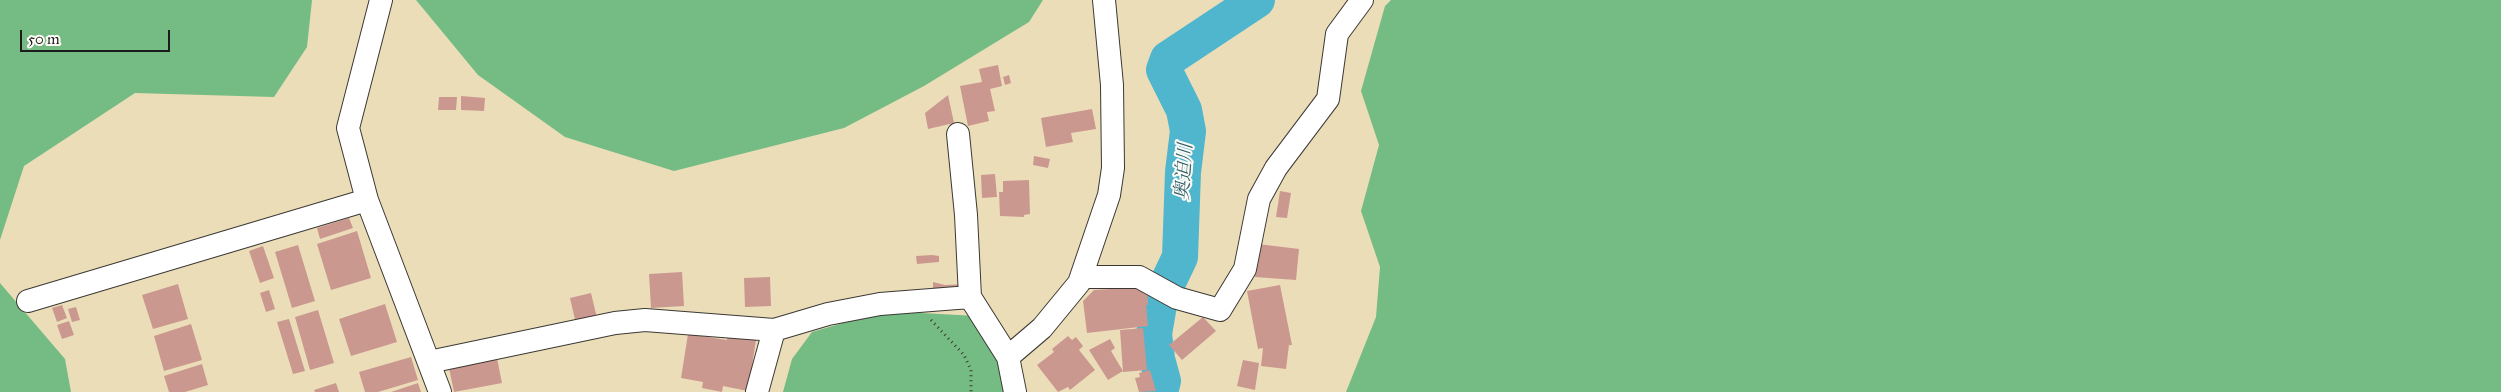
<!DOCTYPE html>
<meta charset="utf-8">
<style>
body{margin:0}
#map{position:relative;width:2501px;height:392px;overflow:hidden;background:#ecddb9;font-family:"IM FELL Great Primer",serif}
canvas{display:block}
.scale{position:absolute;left:20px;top:30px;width:150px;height:22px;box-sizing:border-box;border:2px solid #1c1c1c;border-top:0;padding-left:6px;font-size:15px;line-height:18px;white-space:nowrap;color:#1c1c1c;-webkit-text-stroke:4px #fdfcf7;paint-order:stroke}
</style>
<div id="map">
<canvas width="2501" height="392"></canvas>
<div class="scale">50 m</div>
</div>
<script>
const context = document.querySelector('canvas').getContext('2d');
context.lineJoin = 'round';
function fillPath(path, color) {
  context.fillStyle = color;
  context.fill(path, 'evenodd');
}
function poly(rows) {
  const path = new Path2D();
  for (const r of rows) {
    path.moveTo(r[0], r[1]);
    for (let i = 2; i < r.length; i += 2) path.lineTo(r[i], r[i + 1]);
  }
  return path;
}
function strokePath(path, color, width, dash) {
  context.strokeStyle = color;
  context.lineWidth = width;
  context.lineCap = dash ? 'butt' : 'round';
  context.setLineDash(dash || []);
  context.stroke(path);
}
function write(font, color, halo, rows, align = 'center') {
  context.font = font + ' "IM FELL Great Primer","Noto Serif JP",serif';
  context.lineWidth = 4;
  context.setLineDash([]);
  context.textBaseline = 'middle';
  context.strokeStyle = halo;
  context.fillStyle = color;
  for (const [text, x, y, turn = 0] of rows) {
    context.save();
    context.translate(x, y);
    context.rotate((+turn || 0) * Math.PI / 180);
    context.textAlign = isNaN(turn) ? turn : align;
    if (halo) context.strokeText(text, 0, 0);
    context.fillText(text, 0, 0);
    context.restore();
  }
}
fillPath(poly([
 [0,0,312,0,307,47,274,97,135,93,24,166,0,240],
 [416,0,1043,0,1029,22,924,86,844,128,674,171,565,137,478,75],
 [1391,0,2501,0,2501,392,1346,392,1376,317,1380,267,1361,211,1379,145,1361,91,1385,6],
 [0,283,65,359,71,392,0,392],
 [884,311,977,316,990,331,1009,392,783,392,792,359,812,332]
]), '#74bc83');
strokePath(poly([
 [1160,392,1163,381,1157,359,1154,334,1160,299,1180,257,1183,172,1188,131,1184,110,1164,70,1168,59,1257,0]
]), '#4fb6cd', 36);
fillPath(poly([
 [998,65,1002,86,990,89,995,111,987,112,989,121,968,126,960,86,982,82,979,69],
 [1009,75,1011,83,1005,85,1003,77],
 [948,95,954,123,928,129,925,113],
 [461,96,485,98,484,111,461,110],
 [439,97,457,97,456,110,438,110],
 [1092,109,1096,129,1071,133,1073,142,1046,147,1041,118],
 [1034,156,1050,159,1048,168,1033,165],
 [995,174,997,197,982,198,981,175],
 [1029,180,1030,214,1024,215,1024,217,1000,216,999,192,1003,192,1003,181],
 [1280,191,1291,193,1287,218,1276,217],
 [349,218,353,228,320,239,317,228],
 [357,231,371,278,331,290,317,244],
 [1258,244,1299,249,1296,280,1255,277],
 [298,245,315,301,292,308,275,252],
 [263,246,274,278,260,283,249,251],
 [932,255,939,256,939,262,917,264,916,256],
 [682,272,684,306,651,308,649,274],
 [770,277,771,306,745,307,744,278],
 [933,282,945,285,966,284,966,291,933,290],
 [178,284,188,319,153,329,142,295],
 [1280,285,1292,345,1289,345,1286,369,1261,366,1263,348,1258,349,1247,291],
 [1142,287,1147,290,1148,305,1146,305,1148,326,1087,333,1083,301,1094,290],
 [269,290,275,309,266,312,260,293],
 [591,293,597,318,576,324,570,298],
 [385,304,397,342,351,356,339,319],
 [62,305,67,318,57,322,52,308],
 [76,307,80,320,72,322,68,309],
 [318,310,334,363,310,370,295,317],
 [1203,317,1216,331,1182,360,1169,345],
 [289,319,305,371,293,374,277,322],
 [69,321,74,335,62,339,57,325],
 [191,324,202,360,164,371,154,336],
 [1143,328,1147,370,1123,372,1120,330],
 [688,334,727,340,727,335,756,340,748,391,723,386,722,392,702,388,703,382,681,378],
 [1068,336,1072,340,1076,337,1083,346,1079,350,1095,370,1070,390,1068,387,1058,392,1037,365,1054,352,1052,349],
 [1110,339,1115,348,1111,351,1123,371,1108,380,1089,350],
 [411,357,418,380,378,392,365,392,359,372],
 [497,358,502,383,454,392,449,368],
 [1243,360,1259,363,1255,390,1237,386],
 [202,364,208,385,185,392,169,392,164,376],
 [1150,370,1156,391,1139,392,1135,378,1140,377,1139,373],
 [336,383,339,392,315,392,314,390],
 [418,383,421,392,391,392]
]), '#cb9890');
const minor = poly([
 [381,0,348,128,367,200,440,392],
 [958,134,966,215,970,297],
 [1082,277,1139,277,1177,298,1220,310,1245,269,1259,199,1276,168,1328,99,1337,34,1362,0],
 [28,301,367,200],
 [1008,357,1042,328,1079,283,1109,195,1113,168,1112,85,1104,0],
 [429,362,615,323,645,320,774,330,828,314,880,304,970,297,1008,357,1015,392],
 [757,392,774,330]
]);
strokePath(minor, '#3b3934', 24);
strokePath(poly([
 [931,320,964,355,971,370,971,392]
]), '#3b3934', 3, [1, 4]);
strokePath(minor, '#fff', 22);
write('italic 19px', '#33616c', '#fdfcf7', [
 ["奥迫川",1185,172,-86]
]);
</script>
